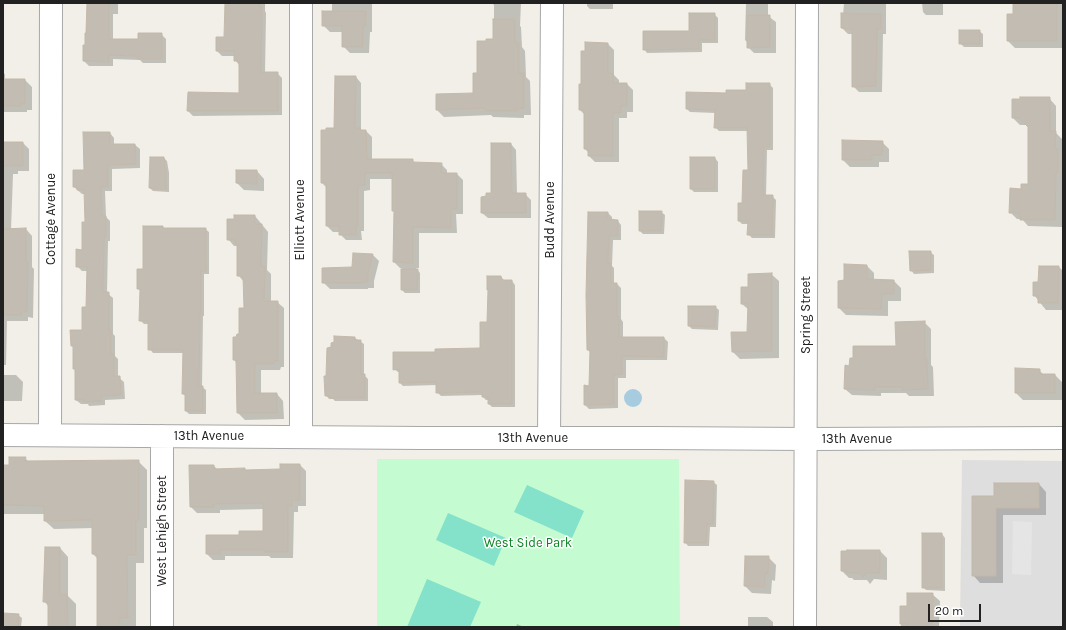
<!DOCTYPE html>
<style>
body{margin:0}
#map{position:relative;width:1066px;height:630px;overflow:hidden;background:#f1efe7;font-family:Karla,sans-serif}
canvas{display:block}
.frame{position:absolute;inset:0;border:4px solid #212121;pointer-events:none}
.scale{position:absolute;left:928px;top:604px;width:53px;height:18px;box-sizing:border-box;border:2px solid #212121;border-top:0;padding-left:5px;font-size:12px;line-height:14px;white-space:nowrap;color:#212121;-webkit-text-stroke:3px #fff;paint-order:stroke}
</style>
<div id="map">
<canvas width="1066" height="630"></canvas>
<div class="frame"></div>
<div class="scale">20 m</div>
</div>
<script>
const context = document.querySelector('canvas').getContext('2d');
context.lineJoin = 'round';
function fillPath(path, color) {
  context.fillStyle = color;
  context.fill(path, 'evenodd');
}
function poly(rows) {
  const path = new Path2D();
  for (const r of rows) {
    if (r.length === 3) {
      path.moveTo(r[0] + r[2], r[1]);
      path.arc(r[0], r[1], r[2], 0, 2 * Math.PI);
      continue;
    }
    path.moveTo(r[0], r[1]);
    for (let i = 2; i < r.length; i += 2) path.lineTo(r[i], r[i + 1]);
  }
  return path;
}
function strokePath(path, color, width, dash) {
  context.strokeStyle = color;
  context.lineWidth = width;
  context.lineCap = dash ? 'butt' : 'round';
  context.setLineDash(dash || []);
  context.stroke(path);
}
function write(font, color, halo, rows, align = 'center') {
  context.font = font + ' Karla,sans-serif';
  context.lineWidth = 3;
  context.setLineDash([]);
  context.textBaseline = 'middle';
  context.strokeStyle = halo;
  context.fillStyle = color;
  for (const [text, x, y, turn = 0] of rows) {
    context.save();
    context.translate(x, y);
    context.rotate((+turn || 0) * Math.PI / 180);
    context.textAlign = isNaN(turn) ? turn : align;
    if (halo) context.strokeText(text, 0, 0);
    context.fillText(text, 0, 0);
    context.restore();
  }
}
fillPath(poly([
 [962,460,1063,461,1063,627,960,627]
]), '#dfdede');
fillPath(poly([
 [377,459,679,459,680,627,377,627]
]), '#c5fbd0');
fillPath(poly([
 [527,485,584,511,572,538,514,512],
 [448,513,506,538,494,566,436,540],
 [427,579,481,602,470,627,407,627]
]), '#84e1ca');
fillPath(poly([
 [1013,521,1032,522,1031,575,1012,574]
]), '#e5e5e5');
fillPath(poly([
 [633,398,9]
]), '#a7cbdf');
fillPath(poly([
 [88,3,118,3,118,14,113,14,113,40,139,40,161,34,166,39,166,63,143,63,140,60,113,59,113,66,89,66,84,61],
 [226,3,265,3,265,11,266,13,265,73,277,73,282,78,282,115,193,116,188,111,240,94,240,66,235,60,235,56,222,56,217,51,225,38],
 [332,3,377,3,372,4,372,32,370,32,369,53,350,53,343,46,343,32,330,32,323,25,332,12],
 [492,3,521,3,520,26,521,27,522,47,525,51,526,77,530,81,531,115,524,115,524,118,493,117,491,115,444,117,437,110,474,94,487,42,494,40,494,5],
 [587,3,613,3,613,9,590,9,587,6],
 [746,3,768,3,768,16,776,22,776,53,754,53,748,47,748,43,745,40],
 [844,3,886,3,886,34,883,34,882,92,859,92,853,86,853,34,848,34,842,28],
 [922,3,978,3,943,3,943,15,926,15,923,12],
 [1014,3,1063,3,1063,48,1015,48,1008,41,1014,15],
 [714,14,718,18,718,43,702,43,702,52,647,53,644,49,690,32],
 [979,31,983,34,983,47,964,47,960,43],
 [608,44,614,50,614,75,619,80,619,84,627,84,633,90,633,112,627,112,627,118,619,118,619,162,595,162,589,156,589,153,585,149,585,115,580,110,580,85,582,85],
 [3,73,5,74,5,80,25,80,32,87,32,110,27,110,27,112,3,112],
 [356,77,361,83,361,130,362,131,366,131,372,137,372,160,412,160,415,163,441,164,447,170,447,174,457,174,463,180,463,214,456,214,457,233,419,233,419,268,416,268,420,273,420,293,405,293,402,290,402,268,400,268,394,262,395,212,393,179,370,179,370,190,364,191,364,231,361,231,362,240,346,240,340,234,340,232,333,232,327,226,327,188,322,183,335,129],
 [769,84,773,88,773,150,767,150,766,196,772,196,776,200,775,238,752,238,748,234,749,224,742,224,739,221,749,171,748,131,719,131,715,127,716,113,690,112,687,109,687,93,727,94,747,91],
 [1049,98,1056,106,1056,133,1062,139,1062,227,1028,226,1022,219,1017,219,1010,212,1022,190,1029,185,1029,126,1028,125,1020,125,1013,118],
 [110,133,114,138,114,145,135,145,140,149,140,168,112,169,112,191,105,191,106,217,110,221,110,241,108,241,107,293,113,298,113,334,115,336,115,356,118,359,118,377,124,382,125,399,105,400,105,405,89,406,88,404,81,404,76,400,74,348,72,346,83,331,87,308,88,271,82,271,77,266,83,251,86,223,86,194,82,194,74,187],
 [882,142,889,149,889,162,879,162,879,167,850,167,843,160],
 [23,143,29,149,29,171,18,171,18,174,13,174,11,230,26,229,32,236,32,267,34,269,33,318,28,317,28,321,7,321,6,365,3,365,3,144],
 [511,144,516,150,517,194,525,194,531,200,531,218,488,218,482,213,492,194],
 [164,158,167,161,169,173,169,192,153,191,150,188],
 [715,158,718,162,718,192,694,192,691,189],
 [237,171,257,171,264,179,264,191,244,190,237,183],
 [661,212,665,215,664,234,643,234,640,231],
 [608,213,612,217,612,220,617,220,621,225,621,240,613,240,612,266,614,268,614,284,617,284,621,288,621,319,623,322,623,338,664,338,668,342,667,360,626,360,626,378,618,378,618,408,589,409,585,405,590,387,591,353,588,350],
 [255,216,268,232,267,270,271,274,271,302,277,302,284,308,284,367,281,367,280,370,261,370,261,394,277,394,283,401,284,419,245,420,238,413,237,363,234,360,237,338,240,335,245,309,245,283,238,275,238,246,234,246,228,239],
 [163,227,164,229,205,229,209,232,209,274,204,274,204,316,203,316,202,387,206,390,206,414,189,414,186,411,186,396,183,394,184,353,153,353,150,349,149,324,144,324,140,320,141,291,138,289,144,270],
 [930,252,934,255,934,273,914,274,911,270],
 [373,255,379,261,374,281,374,288,368,288,368,289,330,289,323,282,353,268],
 [867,266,874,273,874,281,894,281,901,288,901,301,888,301,888,316,846,315,839,308,845,281],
 [1059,267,1063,271,1063,310,1046,310,1034,295,1039,283],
 [771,274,779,281,779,358,740,359,733,352,748,333,749,310,742,304,749,288],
 [501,277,505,281,512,281,515,285,515,407,492,407,489,404,489,400,486,400,483,397,483,395,441,396,437,392,437,385,403,386,400,383,400,372,398,372,394,369,436,353,481,349],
 [689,307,715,307,719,310,718,330,692,329,689,326],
 [924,322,931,329,931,365,933,367,934,396,909,396,906,393,881,393,881,396,852,395,845,389,850,367,897,347],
 [355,338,364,344,364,375,368,379,368,401,335,401,333,399,329,399,326,395,327,377,332,348],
 [1039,370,1044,375,1055,375,1062,382,1062,400,1023,400,1016,393],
 [3,375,16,375,23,382,22,401,3,401],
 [25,458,29,462,138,461,147,470,147,528,144,528,144,563,136,563,136,626,128,626,128,627,49,627,49,607,44,601,60,548,68,557,68,596,76,604,76,626,98,626,98,559,93,554,93,528,54,529,45,521,45,514,4,514,3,512,3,466,10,466],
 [300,465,306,471,306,506,298,506,298,512,294,512,293,558,271,558,269,556,225,556,225,560,213,560,207,554,240,536,264,532,264,509,220,510,220,513,197,513,191,507,214,466,218,470,246,471,281,470],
 [713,482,717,485,716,527,710,527,709,546,688,546,685,542],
 [1039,484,1046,492,1046,515,1003,515,1003,583,980,583,973,575,995,497],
 [942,534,945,538,945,591,926,590,923,587],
 [880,551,887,558,887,580,874,579,870,584,867,580,854,580,852,578,849,578,842,571],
 [745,557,768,557,776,565,775,581,772,580,771,594,752,593,745,586],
 [932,594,940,601,939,627,901,627,901,607,908,607],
 [3,614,18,615,22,618,21,627,3,627],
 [748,617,767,617,773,622,773,627,748,627],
 [517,624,524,627,516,627]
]), '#0003');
const building = poly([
 [87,3,109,3,109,39,138,39,138,33,162,33,162,59,138,59,137,56,109,55,109,62,83,61,83,45,85,45,85,33,86,33,87,3],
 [225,3,260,3,260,7,262,7,261,72,278,72,278,111,187,111,188,92,239,93,239,61,234,61,234,51,216,51,216,37,224,37,225,3],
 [1013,3,1057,3,1057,41,1007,41,1007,14,1013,14,1013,3],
 [322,11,366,11,366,26,363,26,363,47,342,47,342,26,322,26,322,11],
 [689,13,715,13,715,40,699,40,699,49,643,50,643,31,689,31,689,13],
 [841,13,881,14,881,29,877,29,876,86,852,87,852,29,841,28,841,13],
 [747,15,770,15,770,47,747,48,747,15],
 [493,19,515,19,515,43,519,43,519,73,524,73,524,108,517,109,517,111,485,111,485,108,436,110,436,94,473,93,473,73,477,73,477,41,486,41,486,39,493,39,493,19],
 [959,30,980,30,980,44,959,44,959,30],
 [585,42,608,43,608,73,613,73,613,83,627,83,627,106,621,106,621,113,613,113,613,156,588,156,588,149,584,149,584,110,579,110,579,84,581,84,581,51,585,51,585,42],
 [335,76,356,76,355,128,360,128,361,130,366,130,367,159,413,159,413,162,442,163,441,173,457,173,457,209,451,209,451,228,413,227,413,263,393,262,394,211,392,211,392,173,365,173,365,185,358,186,358,226,356,226,356,235,339,235,339,226,326,226,326,183,321,183,321,130,326,130,326,128,334,128,335,76],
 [3,79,25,79,25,104,21,104,21,106,3,106,3,79],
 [746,83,770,83,770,147,764,147,763,195,773,195,772,235,747,235,748,221,738,221,738,203,742,203,743,170,748,170,747,128,714,128,715,110,686,109,686,92,726,93,726,90,746,90,746,83],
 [1020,97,1050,97,1050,131,1056,131,1055,149,1058,149,1058,173,1056,173,1055,220,1020,220,1020,213,1009,213,1010,188,1021,189,1021,184,1028,184,1028,127,1019,118,1012,118,1012,99,1020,99,1020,97],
 [83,132,110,132,110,144,135,144,136,164,108,165,108,187,101,187,102,216,106,216,106,237,104,237,103,292,109,292,109,330,111,330,111,354,114,354,114,376,120,376,121,395,101,396,101,401,84,402,84,400,75,400,75,369,73,369,73,346,71,346,70,330,82,330,82,307,86,307,87,267,76,267,76,249,82,250,82,222,85,222,84,190,77,190,77,187,73,187,73,170,84,170,83,132],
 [842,140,883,141,882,155,872,155,872,160,842,160,842,140],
 [3,142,23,142,23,166,3,166,3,142],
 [491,143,511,143,512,193,526,193,526,213,481,213,481,197,486,196,486,193,491,193,491,143],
 [150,157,164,157,165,169,166,169,166,189,149,188,150,157],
 [690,157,715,157,715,189,690,189,690,157],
 [236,170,257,170,257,184,236,183,236,170],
 [639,211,662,211,661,231,639,231,639,211],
 [588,212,608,212,608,219,618,220,618,236,609,236,608,263,611,263,611,283,617,283,617,317,619,317,619,337,664,337,664,357,622,356,622,374,614,375,614,404,584,405,584,385,589,386,590,350,587,350,586,295,588,212],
 [234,215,255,215,255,224,262,224,261,266,265,266,264,301,278,301,278,361,274,361,274,364,255,364,255,393,277,393,277,413,237,413,236,360,233,360,233,337,236,337,237,334,239,334,239,308,244,308,243,276,237,276,237,243,235,243,235,240,227,240,227,219,234,219,234,215],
 [143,226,163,226,163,228,206,228,206,271,201,271,201,313,200,313,199,386,203,386,203,411,185,411,185,394,182,394,183,350,148,350,148,321,139,321,140,289,137,289,137,269,143,269,143,226],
 [26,228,26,262,28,262,27,312,22,312,22,315,3,315,3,229,26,228],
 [909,251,931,251,931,270,910,271,909,251],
 [353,253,373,254,368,274,368,282,362,282,362,283,322,283,322,268,352,267,353,253],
 [844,264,867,265,867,279,894,280,894,294,882,294,881,309,838,308,838,281,844,280,844,264],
 [1039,266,1059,266,1058,303,1038,303,1038,296,1033,296,1033,282,1038,282,1039,266],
 [401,269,418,269,417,290,401,290,401,269],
 [772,273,772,351,732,352,731,332,747,332,748,304,741,304,741,287,748,287,748,274,772,273],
 [487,276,501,276,502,280,512,280,512,404,488,404,488,397,482,397,482,392,436,393,436,382,399,383,399,369,393,370,393,352,435,352,435,349,480,348,480,322,487,322,488,290,487,290,487,276],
 [688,306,716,306,715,327,688,326,688,306],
 [925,321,925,359,927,359,928,389,902,390,902,387,875,387,875,390,844,389,845,365,849,366,850,358,853,358,853,346,896,346,895,322,925,321],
 [334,336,355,337,355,340,361,340,361,374,365,374,365,398,330,398,330,396,325,396,324,376,326,376,327,348,331,347,331,343,334,342,334,336],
 [1015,368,1040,369,1040,374,1055,374,1055,393,1015,393,1015,368],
 [9,457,26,457,25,461,139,460,139,520,136,520,136,555,127,555,128,618,120,618,120,627,97,627,97,554,92,554,92,520,44,521,44,506,3,505,3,465,9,465,9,457],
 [280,464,300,464,300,500,292,500,292,506,288,506,288,552,264,552,264,550,220,550,220,554,206,554,206,535,239,535,239,531,263,531,263,503,214,504,214,507,190,507,189,465,214,465,214,469,245,468,245,470,280,469,280,464],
 [685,480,714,481,713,524,707,524,706,543,684,543,685,480],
 [994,483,1039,483,1039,508,996,508,996,576,972,576,972,496,994,496,994,483],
 [922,533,942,533,942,588,922,588,922,533],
 [45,547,60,547,60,595,67,594,68,627,48,627,48,602,43,602,45,547],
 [847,550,880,550,880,573,867,573,863,577,859,573,846,573,846,571,841,571,841,551,847,551,847,550],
 [745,556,769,556,768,574,765,574,765,587,744,586,745,556],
 [907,593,933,593,932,627,906,627,907,624,900,624,900,606,907,606,907,593],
 [3,613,19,614,18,627,3,627,3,613]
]);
fillPath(building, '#c2bcb3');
strokePath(building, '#c4b8a9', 1);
const minor = poly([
 [301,3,301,436],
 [50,434,51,3],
 [3,435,422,438,654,438,806,439,1063,438],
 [549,437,552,3],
 [162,627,162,436],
 [805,627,807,3]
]);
strokePath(minor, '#a8a8a8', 24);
strokePath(minor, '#fff', 22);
write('13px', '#212121', '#fff', [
 ["Cottage Avenue",51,219,-90],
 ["Elliott Avenue",300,220,-90],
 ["Budd Avenue",550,220,-90],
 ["Spring Street",806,315,-90],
 ["13th Avenue",209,436],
 ["13th Avenue",533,438],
 ["13th Avenue",857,439],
 ["West Lehigh Street",162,531,-90]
]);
write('13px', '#098424', '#fff', [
 ["West Side Park",528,543]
]);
</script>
